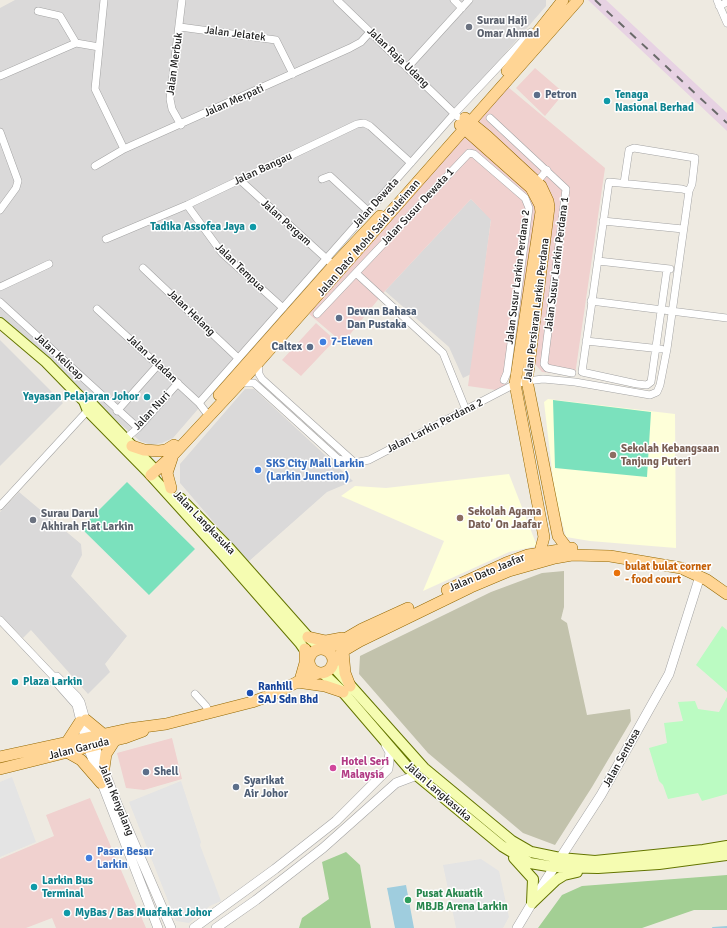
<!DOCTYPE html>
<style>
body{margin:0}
canvas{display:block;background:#eeeae1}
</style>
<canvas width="727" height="928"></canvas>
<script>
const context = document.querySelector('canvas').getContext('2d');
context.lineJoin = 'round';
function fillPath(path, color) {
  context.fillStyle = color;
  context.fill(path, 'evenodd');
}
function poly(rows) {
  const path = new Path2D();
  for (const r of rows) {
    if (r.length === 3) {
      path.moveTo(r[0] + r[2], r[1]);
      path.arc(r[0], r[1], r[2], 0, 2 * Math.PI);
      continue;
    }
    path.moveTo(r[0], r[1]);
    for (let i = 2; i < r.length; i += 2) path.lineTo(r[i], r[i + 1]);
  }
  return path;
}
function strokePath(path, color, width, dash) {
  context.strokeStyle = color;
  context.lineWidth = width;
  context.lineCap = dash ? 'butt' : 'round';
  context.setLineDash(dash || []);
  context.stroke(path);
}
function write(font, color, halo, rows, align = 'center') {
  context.font = font + ' Signika,sans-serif';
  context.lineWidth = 3;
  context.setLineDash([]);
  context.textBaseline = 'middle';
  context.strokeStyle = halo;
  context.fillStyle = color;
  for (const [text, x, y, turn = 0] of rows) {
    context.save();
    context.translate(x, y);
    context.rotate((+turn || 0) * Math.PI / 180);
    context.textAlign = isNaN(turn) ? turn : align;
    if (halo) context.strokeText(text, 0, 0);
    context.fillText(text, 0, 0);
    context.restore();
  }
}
fillPath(poly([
 [15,0,546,0,546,6,173,438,162,443,151,445,140,441,0,320,0,8],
 [471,199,491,219,471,374,463,378,449,347,385,291],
 [0,340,63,403,0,466],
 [245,389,254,389,353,481,327,492,248,562,180,483,180,464],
 [19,492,81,544,82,555,71,576,127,636,105,664,110,672,88,694,31,630,23,638,0,615,0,512]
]), '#dad9d9');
fillPath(poly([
 [535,68,564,93,545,116,516,88],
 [508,87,605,168,575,375,542,372,535,364,515,362,506,381,506,385,496,390,468,386,491,220,471,199,385,291,343,343,309,314],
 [316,323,335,340,301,376,282,360],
 [172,738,182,779,144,790,126,788,117,753],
 [90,798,146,928,56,928,52,918,26,928,0,928,0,859,54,836,46,815]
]), '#f0d1cf');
fillPath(poly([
 [588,0,606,0,727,113,727,131]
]), '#e7d2e3');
fillPath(poly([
 [548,399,675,414,676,548,590,541,566,537,555,496,544,402],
 [509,474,537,546,509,552,423,591,444,541,341,496,355,486,386,488]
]), '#feffd9');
fillPath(poly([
 [564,571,564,607,561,619,567,623,587,715,630,709,631,721,592,787,555,845,523,833,428,753,359,674,360,656,491,592,542,573]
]), '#c2c2ac');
fillPath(poly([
 [346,852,360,865,371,928,299,928,302,918,329,899,322,862],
 [727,875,727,910,694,910,642,928,538,928,562,895,582,886]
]), '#a3cf94');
fillPath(poly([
 [722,626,727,630,727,692,696,665],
 [727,697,727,794,702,801,698,793,668,799,663,785,659,781,649,748,667,743,664,723,683,721,678,702,695,701,698,709,719,712]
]), '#bbfbc2');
fillPath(poly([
 [553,400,651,412,647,477,555,468],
 [127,482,195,549,149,595,81,528]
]), '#7be1bd');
fillPath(poly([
 [12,777,36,842,0,857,0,782],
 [181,781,201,842,200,845,221,901,210,906,189,923,176,921,129,802],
 [481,859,499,871,509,917,503,928,456,928,443,865]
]), '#e4e4e4');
fillPath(poly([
 [406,885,414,928,395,928,387,888]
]), '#9fcdde');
strokePath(poly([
 [713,928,727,927]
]), '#9fcdde', 2);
const minor = poly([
 [104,0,95,89,124,149],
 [337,0,458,117],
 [454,0,462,8],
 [717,0,727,23],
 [719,6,727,2],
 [38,11,60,16,76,43],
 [180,27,276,40,293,74],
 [407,68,469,0],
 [0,76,76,43,99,47],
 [490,118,566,189,544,364,547,368,572,373],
 [181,125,172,109,170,99,182,0],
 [0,132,18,181,16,188,0,210],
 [95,166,124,149,350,48,361,42,370,32],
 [322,179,330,176,368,211],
 [240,180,330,262],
 [537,182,547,170],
 [624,183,629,150,634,148,695,158,692,184,689,191],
 [187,205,222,253,283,308],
 [603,221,683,229],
 [106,239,187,205,357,124,364,123,370,126,411,163],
 [598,261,670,269],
 [143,268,238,358],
 [356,273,443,353,466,410],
 [0,287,49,264],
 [591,301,727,318],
 [0,302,138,428],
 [97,309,199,403,205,411],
 [317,314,469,153,474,154,525,198,529,208,507,373,504,380],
 [586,341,661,349],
 [258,363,259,374,262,379,354,462],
 [240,383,254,383,338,459,354,463,369,460,515,384,527,381,543,379,575,382,650,395,657,392,660,385,667,349,689,191,682,189,609,182,582,372,637,384,647,385,651,382,667,269],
 [199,403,454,114,531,32],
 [117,411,158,365],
 [125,439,138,428,178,383],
 [0,506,90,408],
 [0,620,53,676,57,676,77,696,81,702,91,737],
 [53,676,53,679,76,705,84,738],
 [195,694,206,706,209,713]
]);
const tertiary = poly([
 [92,739,118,806,171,928],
 [86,742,158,928],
 [194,928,275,869,336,821,388,769,390,752,386,745],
 [216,928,256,900,323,848,396,783,417,775],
 [517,928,544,883,601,795,669,674,700,576]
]);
const secondary = poly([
 [0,323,46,362,84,401,88,411,147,471,223,555,300,643,309,656],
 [84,401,93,405,154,469],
 [180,498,230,549,308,637,322,649],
 [333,666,424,768,512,841,531,852,560,858,595,861,703,850,727,846],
 [323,673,343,692,409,769,502,846,530,863,554,867,598,868,659,864,727,855],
 [514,858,533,879,532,903],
 [532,903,556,880,564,875,577,872]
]);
const primary = poly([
 [507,71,563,0],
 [465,118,487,136,541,186,548,201,549,207,527,381,558,536,567,548],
 [460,125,531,188,540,205,541,212,515,384,544,537,540,552],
 [219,395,334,265,380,216],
 [132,446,144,450,159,451,166,450,174,445],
 [151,475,173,455,240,383,578,0],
 [171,488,167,473,172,458],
 [447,590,506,563,528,555,572,548],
 [308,637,326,641,342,638],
 [321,661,12],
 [326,650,362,629,408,608],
 [343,651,345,673,350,686],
 [334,662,343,651,360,641,471,587,509,571,555,558,572,555,610,556,681,568,707,580,727,594],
 [301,677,305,663,305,649],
 [297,682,325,686,343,692],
 [86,720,103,734],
 [67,742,80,722],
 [67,752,81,760,101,783],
 [0,757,128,729,166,724,252,702,274,694,309,676,319,673],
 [104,768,106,754,115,740],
 [0,769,124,738,143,731]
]);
strokePath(minor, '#a3a3a3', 8);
strokePath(tertiary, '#a3a3a3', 10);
strokePath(secondary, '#647501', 12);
strokePath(primary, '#946800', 12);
strokePath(minor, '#fff', 7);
strokePath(tertiary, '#fff', 9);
strokePath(secondary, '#f5fcb1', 10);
strokePath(primary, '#ffd595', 11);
strokePath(poly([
 [595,0,727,123]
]), '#6a6a6a', 2, [8, 8]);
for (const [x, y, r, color] of [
 [469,27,4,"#6b7280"],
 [537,95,4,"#5c6f8a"],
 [607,101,4,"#0f9aa8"],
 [253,227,4,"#0f9aa8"],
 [339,318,4,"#5c6f8a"],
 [323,342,4,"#3f7fe0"],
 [310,347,4,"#5c6f8a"],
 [147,397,4,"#0f9aa8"],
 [613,455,4,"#8d6e63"],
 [258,470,4,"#3f7fe0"],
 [460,518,4,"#8d6e63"],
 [33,520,4,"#6b7280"],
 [617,573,4,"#e8710a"],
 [15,682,4,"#0f9aa8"],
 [250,693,4,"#1a4fb4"],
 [333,768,4,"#d1479c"],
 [146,772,4,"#5c6f8a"],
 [236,787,4,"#5c6f8a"],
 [89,858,4,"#3f7fe0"],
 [34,887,4,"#0f9aa8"],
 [408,900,4,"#2e9e5b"],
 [67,913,4,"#0f9aa8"]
]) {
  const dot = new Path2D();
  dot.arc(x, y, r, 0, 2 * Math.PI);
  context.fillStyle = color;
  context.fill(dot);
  strokePath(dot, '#fff', 1.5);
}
write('bold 11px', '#5b616d', '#fff', [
 ["Surau Haji",477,21],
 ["Omar Ahmad",477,34],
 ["Surau Darul",41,514],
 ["Akhirah Flat Larkin",41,527]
], 'left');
write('11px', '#1c1c1c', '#fff', [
 ["Jalan Jelatek",235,34,7],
 ["Jalan Raja Udang",398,58,44],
 ["Jalan Merbuk",175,64,-82],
 ["Jalan Merpati",234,101,-24],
 ["Jalan Bangau",263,169,-25],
 ["Jalan Dewata",376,203,-48],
 ["Jalan Susur Dewata 1",418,207,-47],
 ["Jalan Pergam",286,223,42],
 ["Jalan Dato' Mohd Said Suleiman",369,238,-49],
 ["Jalan Susur Larkin Perdana 1",557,264,-83],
 ["Jalan Tempua",240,268,44],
 ["Jalan Susur Larkin Perdana 2",518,277,-83],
 ["Jalan Persiaran Larkin Perdana",537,310,-83],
 ["Jalan Helang",191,313,44],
 ["Jalan Kelicap",59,357,43],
 ["Jalan Jeladan",152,359,43],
 ["Jalan Nuri",152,411,-47],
 ["Jalan Larkin Perdana 2",435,426,-27],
 ["Jalan Langkasuka",204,523,46],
 ["Jalan Dato Jaafar",487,573,-23],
 ["Jalan Garuda",79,749,-14],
 ["Jalan Sentosa",622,758,-61],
 ["Jalan Langkasuka",438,792,41],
 ["Jalan Kenyalang",116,800,68]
]);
write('bold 11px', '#4e5e75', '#fff', [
 ["Petron",545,95],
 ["Dewan Bahasa",347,312],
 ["Dan Pustaka",347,325],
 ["Caltex",302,347,"right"],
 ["Shell",154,772],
 ["Syarikat",244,781],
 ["Air Johor",244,794]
], 'left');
write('bold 11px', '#0d838f', '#fff', [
 ["Tenaga",615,95],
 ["Nasional Berhad",615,108],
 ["Tadika Assofea Jaya",245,227,"right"],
 ["Yayasan Pelajaran Johor",139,397,"right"],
 ["Plaza Larkin",23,682],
 ["Larkin Bus",42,881],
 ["Terminal",42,894],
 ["MyBas / Bas Muafakat Johor",75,913]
], 'left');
write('bold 11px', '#366cbe', '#fff', [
 ["7-Eleven",331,342],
 ["SKS City Mall Larkin",266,464],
 ["(Larkin Junction)",266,477],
 ["Pasar Besar",97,852],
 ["Larkin",97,865]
], 'left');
write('bold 11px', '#785e54', '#fff', [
 ["Sekolah Kebangsaan",621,449],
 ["Tanjung Puteri",621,462],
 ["Sekolah Agama",468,512],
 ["Dato' On Jaafar",468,525]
], 'left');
write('bold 11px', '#c56008', '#fff', [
 ["bulat bulat corner",625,567],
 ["- food court",625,580]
], 'left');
write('bold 11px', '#164399', '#fff', [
 ["Ranhill",258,687],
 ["SAJ Sdn Bhd",258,700]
], 'left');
write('bold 11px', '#b23c85', '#fff', [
 ["Hotel Seri",341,762],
 ["Malaysia",341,775]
], 'left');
write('bold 11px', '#27864d', '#fff', [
 ["Pusat Akuatik",416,894],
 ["MBJB Arena Larkin",416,907]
], 'left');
</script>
